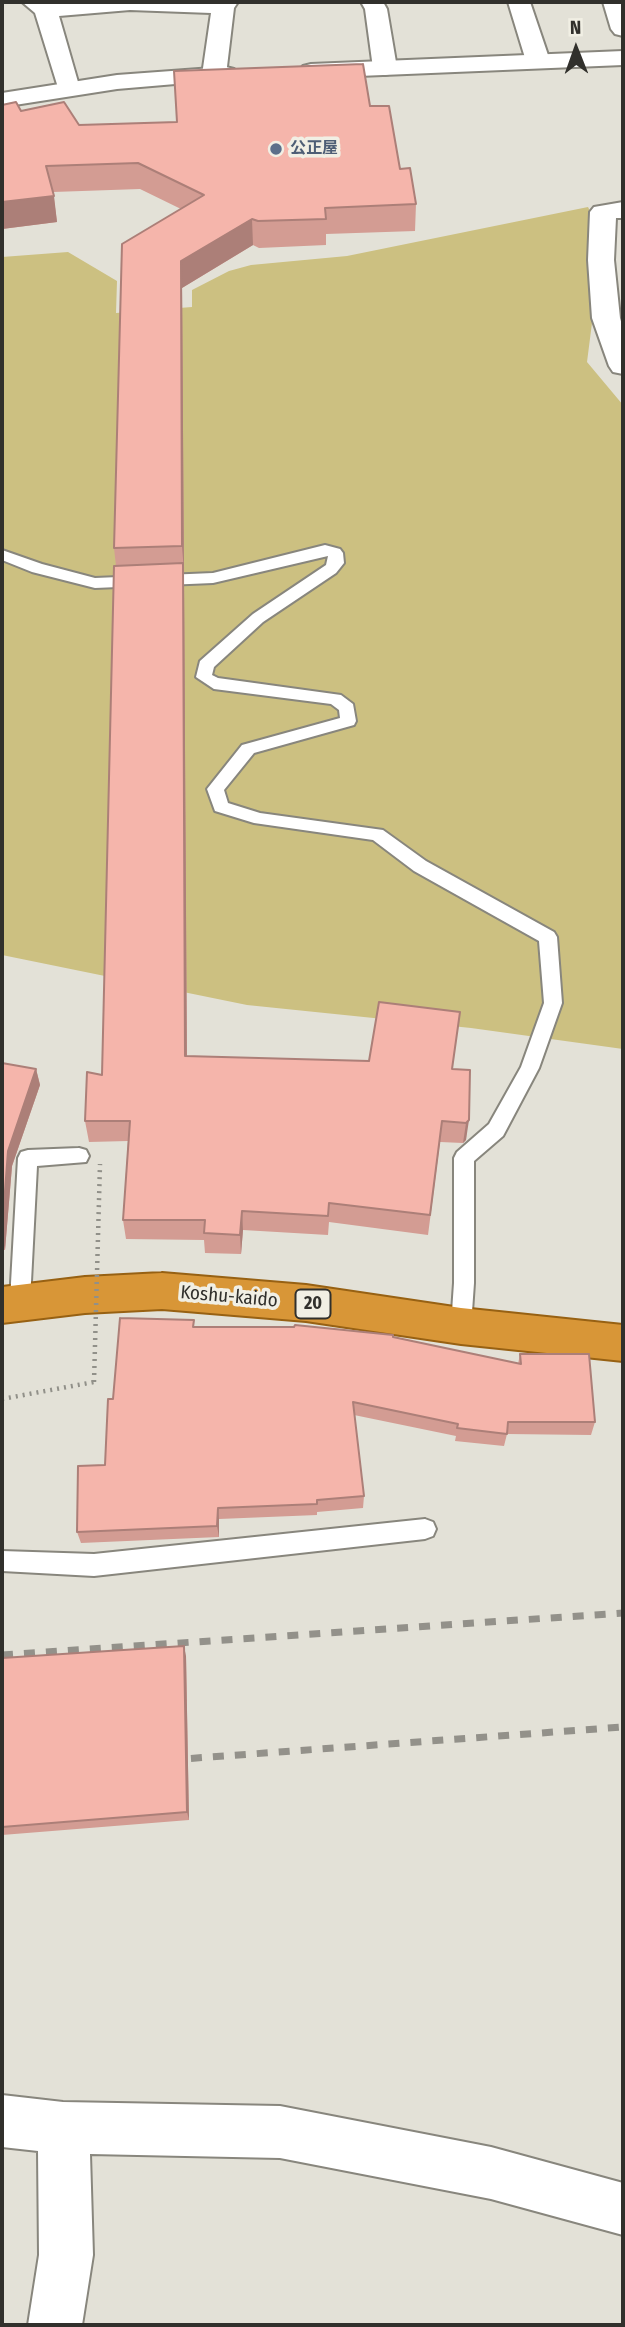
<!DOCTYPE html>
<meta charset="utf-8">
<style>
body{margin:0}
#map{position:relative;width:625px;height:2327px;overflow:hidden;background:#e3e1d7;font-family:"Fira Sans Condensed",sans-serif}
canvas{display:block}
.frame{position:absolute;inset:0;border:4px solid #31302c;pointer-events:none}
.north{position:absolute;left:541px;top:14px;width:70px;height:70px;-webkit-text-stroke:5px #f1efe4;paint-order:stroke;rotate:359deg;font-size:19px;font-weight:700;line-height:28px;text-align:center;color:#31302c}
.north::after{content:'';display:block;margin:auto;width:24px;height:32px;background:#31302c;clip-path:polygon(50% 0,100% 100%,50% 72%,0 100%)}
</style>
<div id="map">
<canvas width="625" height="2327"></canvas>
<div class="frame"></div>
<div class="north">N</div>
</div>
<script>
const context = document.querySelector('canvas').getContext('2d');
context.lineJoin = 'round';
function fillPath(path, color) {
  context.fillStyle = color;
  context.fill(path, 'evenodd');
}
function poly(rows) {
  const path = new Path2D();
  for (const r of rows) {
    path.moveTo(r[0], r[1]);
    for (let i = 2; i < r.length; i += 2) path.lineTo(r[i], r[i + 1]);
  }
  return path;
}
function strokePath(path, color, width, dash) {
  context.strokeStyle = color;
  context.lineWidth = width;
  context.lineCap = dash ? 'butt' : 'round';
  context.setLineDash(dash || []);
  context.stroke(path);
}
function write(font, color, halo, rows, align = 'center') {
  context.font = font + ' "Fira Sans Condensed","Noto Sans JP",sans-serif';
  context.lineWidth = 7;
  context.setLineDash([]);
  context.textBaseline = 'middle';
  context.strokeStyle = halo;
  context.fillStyle = color;
  for (const [text, x, y, turn = 0] of rows) {
    context.save();
    context.translate(x, y);
    context.rotate((+turn || 0) * Math.PI / 180);
    context.textAlign = isNaN(turn) ? turn : align;
    if (halo) context.strokeText(text, 0, 0);
    context.fillText(text, 0, 0);
    context.restore();
  }
}
fillPath(poly([
 [588,207,596,223,589,261,592,323,587,362,623,405,623,1049,471,1028,247,1005,2,955,2,257,68,252,117,281,116,313,192,307,192,290,229,271,251,265,347,256]
]), '#ccc081');
const service = poly([
 [325,545,340,549,343,553,344,563,336,573,263,622,214,667,212,675,218,678,341,695,353,704,356,721,354,725,254,753,224,790,228,803,260,813,383,830,426,861,554,932,557,937,562,1003,539,1068,503,1136,474,1161,474,1283,471,1326,468,1332,461,1335,454,1332,451,1326,454,1283,454,1158,457,1152,489,1124,521,1067,544,1003,539,941,414,871,373,840,254,823,215,811,207,789,242,745,340,718,339,710,331,704,214,689,196,677,200,661,253,614,326,565,328,556,213,583,95,588,32,572,2,560,2,550,42,564,95,578,213,573,325,545],
 [79,1148,86,1150,89,1156,86,1162,37,1166,30,1301,27,1307,20,1310,13,1307,10,1301,18,1158,21,1152,28,1150,79,1148],
 [425,1519,433,1522,436,1529,433,1536,425,1539,94,1576,2,1571,2,1551,94,1554,425,1519]
]);
const minor = poly([
 [22,2,238,2,234,8,226,75,222,80,214,82,206,80,202,75,211,13,130,10,59,16,80,89,76,94,68,96,60,94,35,13,22,2],
 [361,2,383,2,387,9,397,68,393,73,385,75,377,73,373,68,365,9,361,2],
 [508,2,530,2,550,61,546,66,530,66,526,61,508,2],
 [603,2,623,2,623,36,615,34,611,29,603,2],
 [623,202,623,218,616,218,614,260,620,318,623,328,623,374,613,372,609,366,592,318,588,260,590,212,594,207,623,202],
 [2,2095,63,2102,280,2106,491,2147,623,2183,623,2235,491,2199,280,2158,90,2154,93,2255,82,2325,28,2325,39,2255,38,2151,2,2147,2,2095]
]);
const tertiary = poly([
 [623,51,623,65,311,78,303,76,299,71,303,66,311,64,623,51],
 [226,67,234,69,238,74,234,79,117,89,2,107,2,93,117,75,226,67]
]);
const trunk = poly([
 [162,1273,306,1285,461,1308,623,1325,623,1361,461,1344,306,1321,162,1309,85,1313,2,1323,2,1287,85,1277,162,1273]
]);
strokePath(service, '#88867d', 4);
strokePath(minor, '#88867d', 4);
strokePath(tertiary, '#88867d', 4);
strokePath(trunk, '#976113', 4);
strokePath(poly([
 [2,1399,94,1382]
]), '#919089', 4.5, [2, 5]);
fillPath(service, '#fff');
fillPath(minor, '#fff');
fillPath(tertiary, '#fff');
fillPath(trunk, '#d89637');
strokePath(poly([
 [2,1655,623,1613],
 [169,1760,623,1727]
]), '#93918a', 7, [11, 11]);
strokePath(poly([
 [94,1382,100,1164]
]), '#919089', 4.5, [2, 5]);
fillPath(poly([
 [2,105,79,125,177,122,370,106,416,204,415,231,326,234,326,245,259,248,253,245,182,288,184,572,183,572,184,587,187,1056,369,1061,460,1012,452,1069,470,1070,466,1140,463,1143,440,1142,428,1235,329,1222,328,1235,243,1230,241,1254,205,1253,204,1240,126,1239,123,1220,128,1141,89,1142,85,1121,102,1075,116,566,114,548,181,209,140,189,53,192,57,222,2,229],
 [2,1063,36,1069,40,1085,12,1166,5,1250,2,1250],
 [195,1327,393,1337,518,1364,520,1354,595,1422,591,1435,507,1434,504,1446,455,1441,456,1436,354,1415,364,1496,363,1508,317,1512,317,1515,219,1519,219,1537,81,1543,77,1532,105,1465,113,1399],
 [186,1656,189,1820,2,1835,2,1658]
]), '#d39c93');
fillPath(poly([
 [54,196,57,222,2,229,2,202],
 [252,219,253,245,182,288,184,572,182,546,181,261],
 [183,563,184,587,187,1077,185,1056],
 [36,1069,40,1085,12,1166,5,1250,2,1237,2,1231,8,1151],
 [469,1120,466,1140,463,1143,466,1123],
 [242,1211,243,1230,241,1254,240,1235],
 [218,1508,219,1519,219,1537,217,1526],
 [184,1646,186,1656,189,1820,187,1812]
]), '#ac7f78');
const building = poly([
 [363,64,370,106,389,106,400,169,410,168,416,204,325,208,326,219,258,221,252,219,181,261,182,546,114,548,122,244,204,195,138,163,46,166,54,196,2,202,2,105,16,102,21,111,64,102,79,125,177,122,174,71,363,64],
 [183,563,185,1056,369,1061,379,1002,460,1012,452,1069,470,1070,469,1120,466,1123,442,1121,430,1215,329,1203,328,1216,242,1211,240,1235,204,1233,205,1220,123,1220,130,1121,85,1121,87,1072,102,1075,114,566,183,563],
 [2,1063,36,1069,8,1151,2,1231,2,1063],
 [120,1318,194,1320,193,1327,294,1327,295,1325,393,1335,393,1337,521,1364,520,1354,589,1354,595,1422,508,1422,507,1434,457,1428,458,1424,353,1402,364,1496,317,1500,317,1504,218,1508,217,1526,77,1532,78,1466,105,1465,108,1399,113,1399,120,1318],
 [184,1646,187,1812,2,1827,2,1658,184,1646]
]);
fillPath(building, '#f5b5ab');
strokePath(building, '#ac7f78', 2);
for (const [x, y, r, color] of [
 [276,149,7,"#5c6f8a"]
]) {
  const dot = new Path2D();
  dot.arc(x, y, r, 0, 2 * Math.PI);
  context.fillStyle = color;
  context.fill(dot);
  strokePath(dot, '#f1efe4', 2.5);
}
write('bold 16px', '#4e5e75', '#f1efe4', [
 ["公正屋",290,149]
], 'left');
for (const [x, y, w] of [
 [313,1304,35]
]) {
  const box = new Path2D();
  box.roundRect(x - w / 2, y - 14.5, w, 29, 5);
  context.fillStyle = '#f1efe4';
  context.fill(box);
  strokePath(box, '#31302c', 2);
}
write('bold 18px', '#31302c', null, [
 ["20",313,1304]
]);
write('19px', '#31302c', '#f1efe4', [
 ["Koshu-kaido",229,1297,5]
]);
</script>
